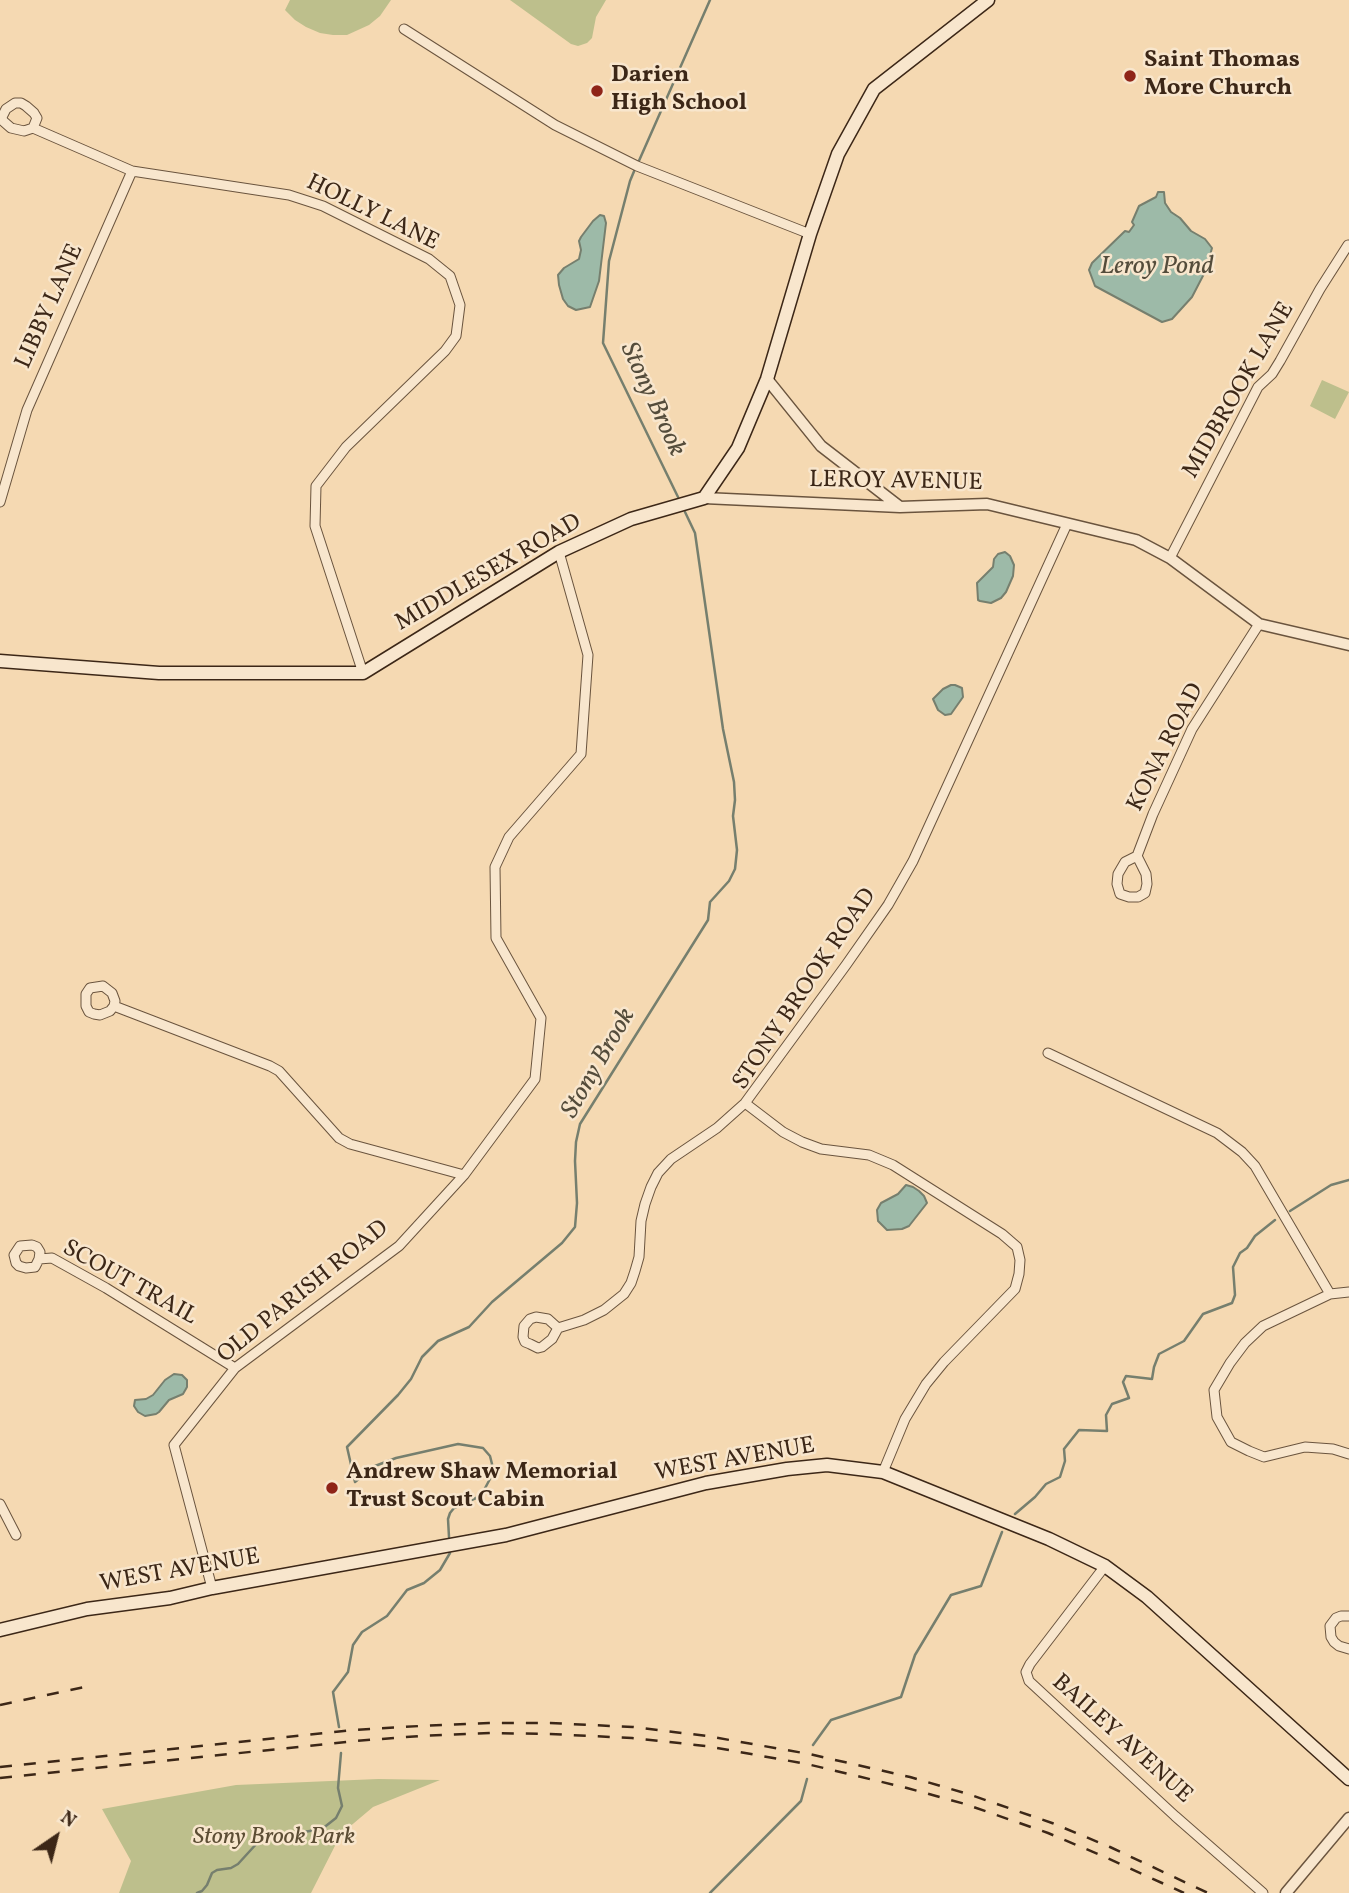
<!DOCTYPE html>
<style>
body{margin:0}
#map{position:relative;width:1349px;height:1893px;overflow:hidden;background:#f5d9b2;font-family:Vollkorn,serif}
canvas{display:block}
.north{position:absolute;left:21px;top:1802px;width:70px;height:70px;-webkit-text-stroke:5px #f8e6cd;paint-order:stroke;rotate:35deg;font-size:19px;font-weight:700;line-height:28px;text-align:center;color:#3c2717}
.north::after{content:'';display:block;margin:auto;width:24px;height:32px;background:#3c2717;clip-path:polygon(50% 0,100% 100%,50% 72%,0 100%)}
</style>
<div id="map">
<canvas width="1349" height="1893"></canvas>
<div class="north">N</div>
</div>
<script>
const context = document.querySelector('canvas').getContext('2d');
context.lineJoin = 'round';
function fillPath(path, color) {
  context.fillStyle = color;
  context.fill(path, 'evenodd');
}
function poly(rows) {
  const path = new Path2D();
  for (const r of rows) {
    path.moveTo(r[0], r[1]);
    for (let i = 2; i < r.length; i += 2) path.lineTo(r[i], r[i + 1]);
  }
  return path;
}
function strokePath(path, color, width, dash) {
  context.strokeStyle = color;
  context.lineWidth = width;
  context.lineCap = dash ? 'butt' : 'round';
  context.setLineDash(dash || []);
  context.stroke(path);
}
function write(font, color, halo, rows, align = 'center') {
  context.font = font + ' Vollkorn,serif';
  context.lineWidth = 5;
  context.setLineDash([]);
  context.textBaseline = 'middle';
  context.strokeStyle = halo;
  context.fillStyle = color;
  for (const [text, x, y, turn = 0] of rows) {
    context.save();
    context.translate(x, y);
    context.rotate((+turn || 0) * Math.PI / 180);
    context.textAlign = isNaN(turn) ? turn : align;
    if (halo) context.strokeText(text, 0, 0);
    context.fillText(text, 0, 0);
    context.restore();
  }
}
fillPath(poly([
 [290,0,391,0,380,16,369,25,347,35,333,35,320,33,306,27,295,20,285,10],
 [510,0,606,0,596,17,592,38,587,43,578,46,571,44],
 [1322,380,1349,392,1335,419,1310,406],
 [378,1779,440,1780,373,1807,341,1834,311,1893,119,1893,131,1861,102,1809,236,1785]
]), '#bdbf8c');
const water = poly([
 [1158,192,1164,192,1165,203,1171,212,1180,218,1191,231,1205,239,1212,248,1206,270,1192,297,1172,319,1162,322,1095,286,1089,270,1092,263,1125,231,1129,232,1134,225,1132,222,1139,206,1156,197,1158,192],
 [600,215,604,216,606,223,599,281,590,307,576,310,568,306,563,299,559,285,558,275,564,268,579,259,581,250,579,241,581,237,593,221,600,215],
 [1005,552,1010,556,1014,565,1013,576,1006,592,1001,598,991,603,980,601,978,600,977,583,993,567,994,559,998,554,1005,552],
 [951,685,955,685,962,688,963,697,951,714,945,715,938,710,933,699,943,689,951,685],
 [906,1185,913,1187,919,1191,924,1196,927,1203,909,1226,902,1229,887,1230,878,1221,877,1210,881,1203,898,1194,906,1185],
 [174,1374,182,1375,187,1380,187,1387,183,1394,169,1400,159,1412,156,1414,145,1416,138,1412,134,1406,135,1400,146,1399,153,1395,165,1380,174,1374]
]);
fillPath(water, '#9dbaa8');
strokePath(water, '#767f6e', 2);
strokePath(poly([
 [638,163,710,0],
 [635,169,630,181,609,261,603,343,678,497],
 [1290,1211,1331,1185,1349,1180],
 [1015,1514,1035,1497,1046,1484,1060,1477,1065,1461,1064,1449,1079,1430,1107,1431,1106,1415,1112,1404,1129,1398,1123,1382,1126,1376,1152,1379,1154,1367,1159,1354,1184,1341,1203,1314,1232,1303,1235,1295,1233,1267,1240,1253,1247,1248,1255,1236,1275,1220],
 [449,1537,448,1519,450,1513,454,1508,476,1498,483,1492,491,1477,492,1464,490,1456,483,1448,458,1444,396,1458,375,1466,355,1482,347,1447,398,1395,411,1379,422,1357,438,1341,469,1327,492,1302,562,1243,575,1227,577,1203,575,1161,576,1142,580,1124,708,920,710,902,729,881,735,869,737,850,733,816,735,800,734,782,723,729,695,533,685,512],
 [339,1727,333,1692,348,1672,353,1645,362,1632,387,1616,407,1590,424,1583,440,1570,450,1553],
 [813,1745,831,1720,901,1697,915,1655,951,1595,981,1586,1002,1532],
 [197,1893,202,1891,207,1885,212,1873,217,1870,231,1868,238,1864,259,1841,279,1836,322,1829,336,1818,342,1806,338,1788,341,1753],
 [710,1893,801,1801,807,1779]
]), '#767f6e', 2.5);
const minor = poly([
 [404,29,555,125,637,166,810,234],
 [33,128,37,118,34,113,26,106,21,103,15,103,6,109,2,117,3,121,11,128,24,131,33,128,132,171,289,195,323,206,429,259,450,276,460,305,456,336,445,351,346,447,316,486,315,526,363,673],
 [0,502,27,410,132,171],
 [1170,558,1258,387,1272,374,1280,361,1320,289,1348,245],
 [1137,856,1125,862,1118,874,1117,884,1120,894,1129,897,1138,897,1145,893,1147,884,1146,874,1137,856,1153,814,1192,729,1259,624],
 [114,1006,115,1001,112,993,103,986,90,988,86,994,86,1006,89,1012,94,1014,100,1015,110,1011,114,1006,270,1066,279,1071,339,1138,350,1144,464,1175],
 [1048,1053,1217,1133,1242,1152,1255,1166,1330,1294],
 [745,1103,783,1132,802,1142,821,1149,869,1155,893,1165,1002,1234,1017,1247,1020,1260,1019,1274,1015,1289,944,1362,926,1384,905,1419,883,1472],
 [39,1259,40,1252,37,1247,32,1245,20,1246,14,1255,16,1263,19,1266,26,1268,35,1267,39,1259,52,1258,106,1288,235,1368],
 [1349,1292,1330,1294,1263,1326,1245,1343,1230,1363,1214,1390,1217,1417,1231,1442,1249,1451,1264,1457,1305,1447,1333,1449,1349,1454],
 [558,1328,548,1319,536,1317,530,1319,524,1326,523,1337,525,1342,530,1344,538,1348,542,1347,552,1339,558,1328,584,1320,604,1310,624,1294,631,1283,635,1271,639,1257,641,1221,645,1204,651,1187,658,1173,671,1159,717,1128,745,1103,846,965,888,905,913,861,1067,524],
 [0,1504,16,1535],
 [1105,1566,1030,1664,1026,1672,1029,1681,1175,1816,1263,1893],
 [212,1588,174,1445,235,1368,399,1246,464,1175,535,1079,541,1018,496,938,495,867,509,837,581,754,588,655,559,552],
 [1349,1616,1341,1616,1336,1618,1330,1626,1331,1637,1334,1642,1339,1646,1349,1649]
]);
const tertiary = poly([
 [767,379,821,446,900,507],
 [704,498,900,507,987,504,1136,540,1170,558,1259,624,1349,645],
 [1286,1893,1349,1818]
]);
const secondary = poly([
 [0,661,159,673,363,673,559,552,631,519,704,498,738,448,767,379,810,234,838,154,874,89,988,0],
 [0,1630,87,1609,170,1598,212,1588,506,1535,706,1483,787,1469,827,1465,883,1472,1049,1539,1105,1566,1147,1597,1349,1779]
]);
strokePath(minor, '#6a543e', 11);
strokePath(tertiary, '#6a543e', 13);
strokePath(secondary, '#3c2717', 15);
strokePath(minor, '#f8e6cd', 9);
strokePath(tertiary, '#f8e6cd', 10);
strokePath(secondary, '#f8e6cd', 12);
strokePath(poly([
 [0,1705,85,1687],
 [0,1767,354,1730,420,1726,489,1723,550,1723,633,1727,707,1736,809,1754,910,1777,968,1794,1052,1823,1110,1847,1208,1893],
 [0,1778,355,1741,420,1736,490,1733,550,1734,632,1738,706,1746,807,1764,907,1788,965,1804,1048,1833,1105,1857,1184,1893]
]), '#3c2717', 2.5, [12, 12]);
for (const [x, y, r, color] of [
 [1130,76,7,"#8f2418"],
 [597,91,7,"#8f2418"],
 [332,1488,7,"#8f2418"]
]) {
  const dot = new Path2D();
  dot.arc(x, y, r, 0, 2 * Math.PI);
  context.fillStyle = color;
  context.fill(dot);
  strokePath(dot, '#f8e6cd', 2.5);
}
write('bold 24px', '#3c2717', '#f8e6cd', [
 ["Saint Thomas",1144,62],
 ["More Church",1144,90],
 ["Darien",611,77],
 ["High School",611,105],
 ["Andrew Shaw Memorial",346,1474],
 ["Trust Scout Cabin",346,1502]
], 'left');
write('24px', '#3c2717', '#f8e6cd', [
 ["HOLLY LANE",372,214,26],
 ["LIBBY LANE",51,307,-66],
 ["MIDBROOK LANE",1240,391,-60],
 ["LEROY AVENUE",896,483,1],
 ["MIDDLESEX ROAD",489,574,-30],
 ["KONA ROAD",1167,748,-63],
 ["STONY BROOK ROAD",806,990,-56],
 ["SCOUT TRAIL",129,1284,29],
 ["OLD PARISH ROAD",304,1293,-39],
 ["WEST AVENUE",735,1461,-10],
 ["WEST AVENUE",180,1572,-10],
 ["BAILEY AVENUE",1121,1740,42]
]);
write('italic 24px', '#5c4d34', '#f8e6cd', [
 ["Stony Brook Park",274,1839]
]);
write('italic 26px', '#544c3b', '#f8e6cd', [
 ["Leroy Pond",1157,268],
 ["Stony Brook",651,400,65],
 ["Stony Brook",600,1064,-60]
]);
</script>
